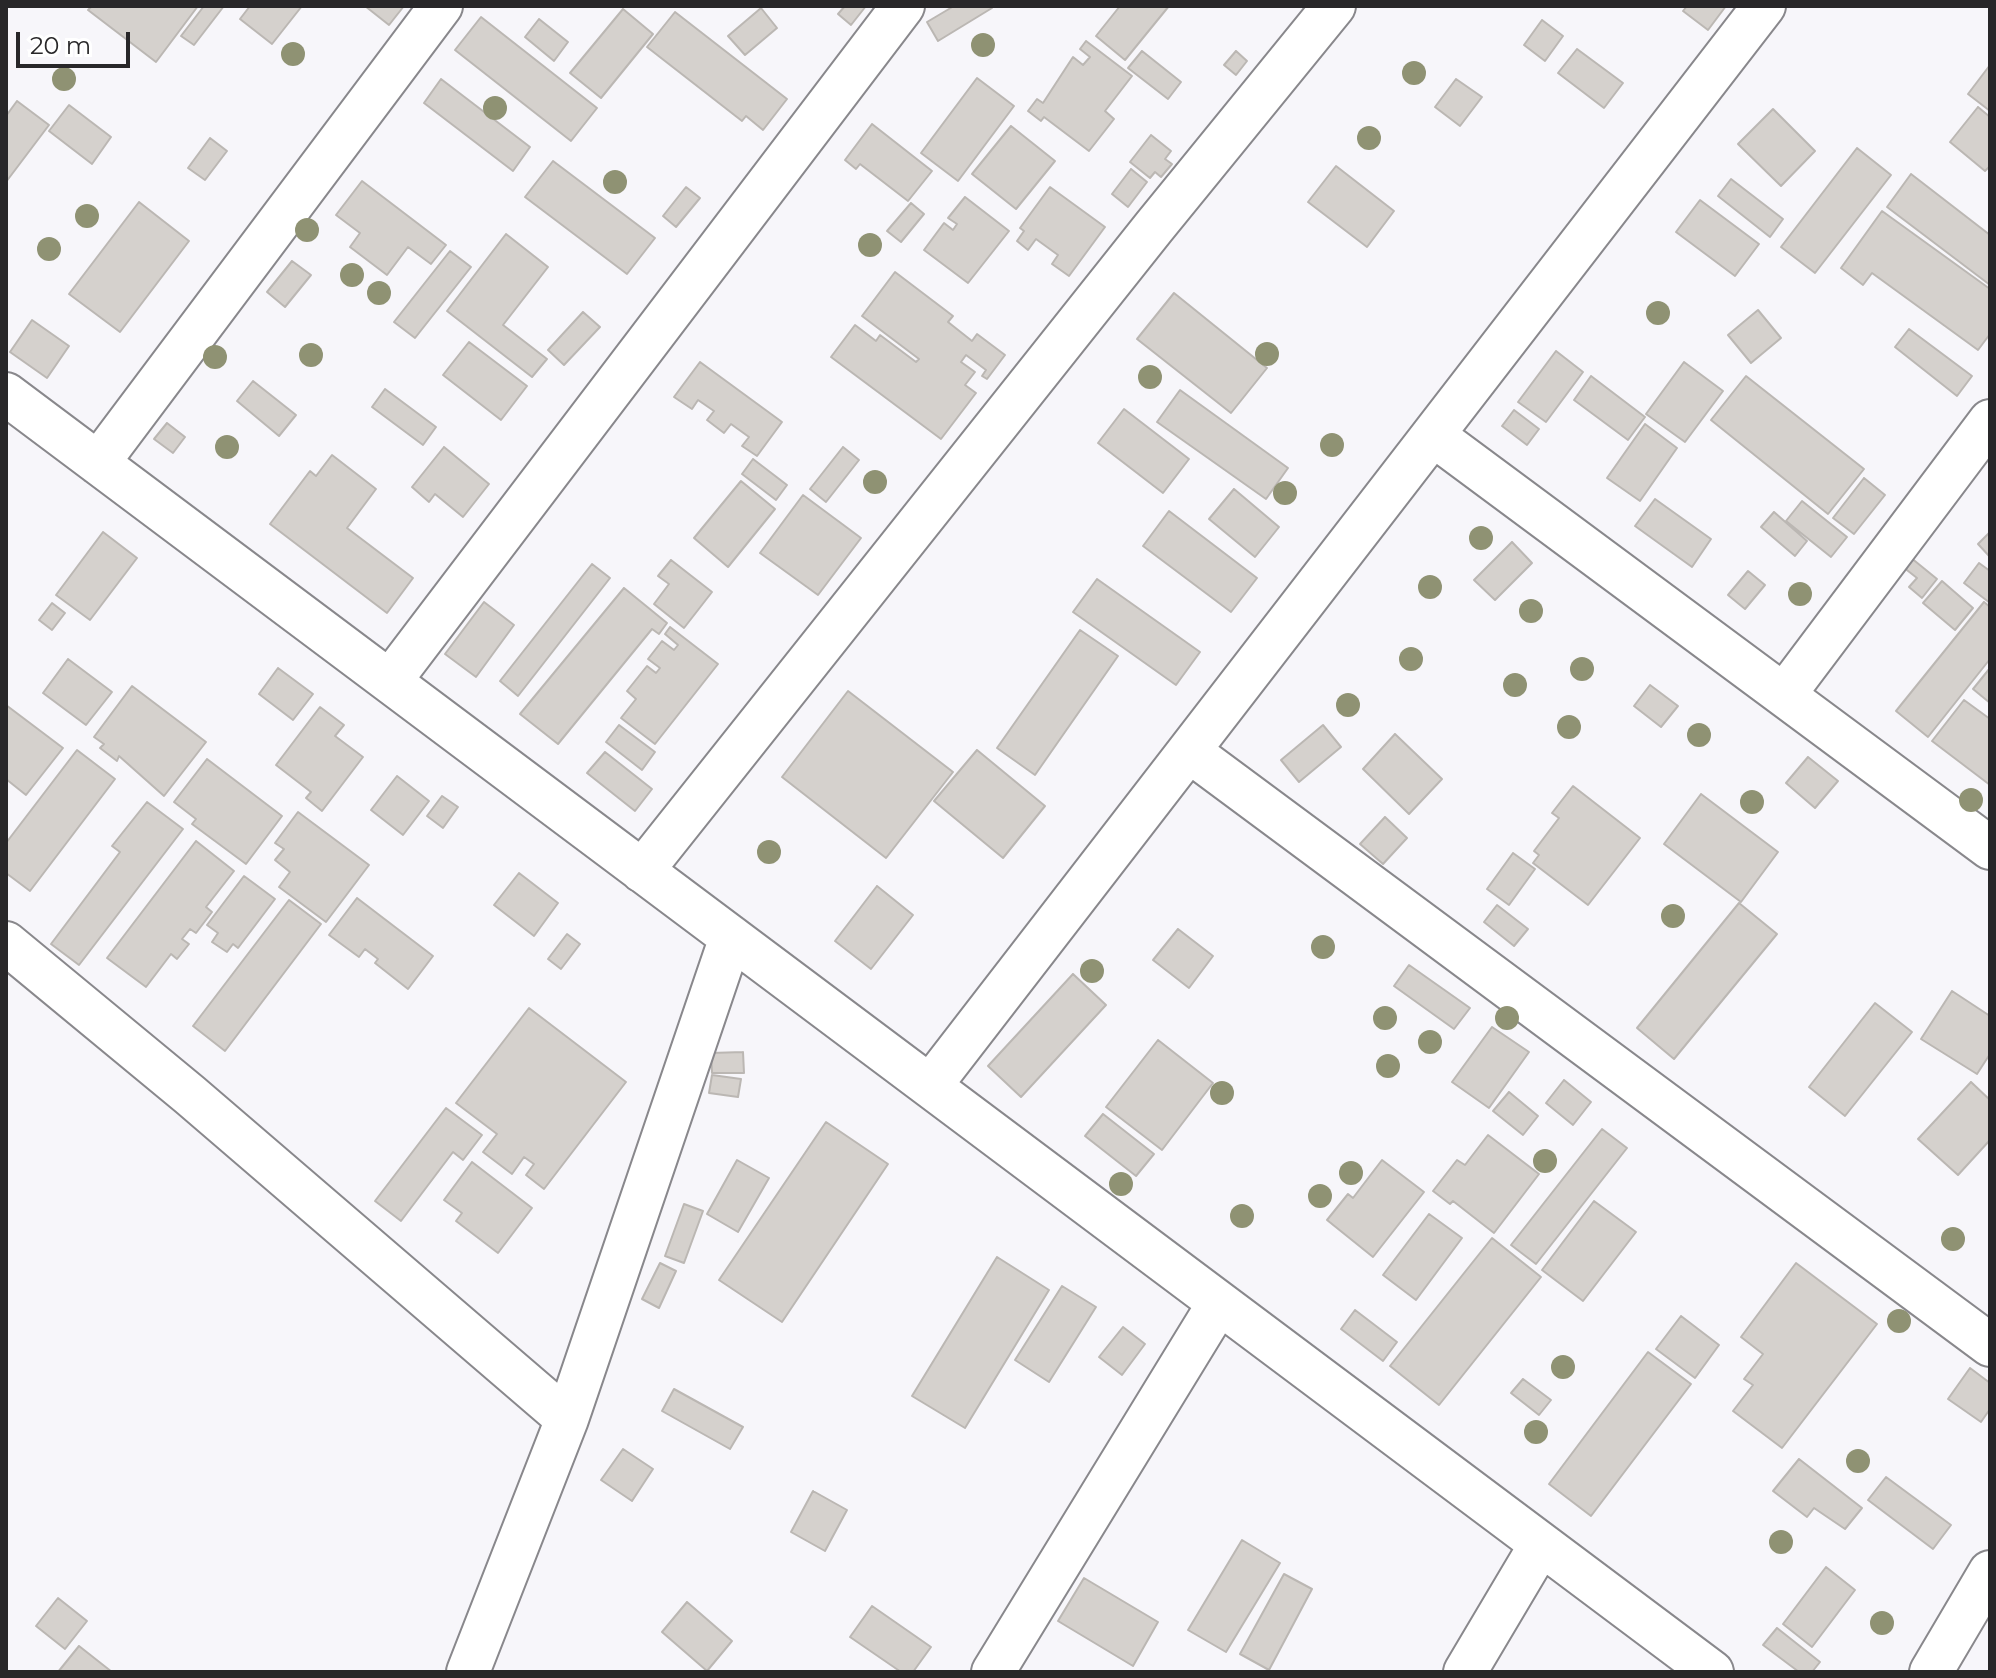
<!DOCTYPE html>
<style>
body{margin:0}
#map{position:relative;width:1996px;height:1678px;overflow:hidden;background:#f7f6fa;font-family:Montserrat,sans-serif}
canvas{display:block}
.frame{position:absolute;inset:0;border:8px solid #282729;pointer-events:none}
.scale{position:absolute;left:16px;top:32px;width:114px;height:36px;box-sizing:border-box;border:4px solid #282729;border-top:0;padding-left:10px;font-size:24px;line-height:28px;white-space:nowrap;color:#282729;-webkit-text-stroke:6px #fff;paint-order:stroke}
</style>
<div id="map">
<canvas width="1996" height="1678"></canvas>
<div class="frame"></div>
<div class="scale">20 m</div>
</div>
<script>
const context = document.querySelector('canvas').getContext('2d');
context.lineJoin = 'round';
function fillPath(path, color) {
  context.fillStyle = color;
  context.fill(path, 'evenodd');
}
function poly(rows) {
  const path = new Path2D();
  for (const r of rows) {
    path.moveTo(r[0], r[1]);
    for (let i = 2; i < r.length; i += 2) path.lineTo(r[i], r[i + 1]);
  }
  return path;
}
function strokePath(path, color, width, dash) {
  context.strokeStyle = color;
  context.lineWidth = width;
  context.lineCap = dash ? 'butt' : 'round';
  context.setLineDash(dash || []);
  context.stroke(path);
}
const building = poly([
 [92,6,198,6,156,62,88,10,92,6],
 [204,6,224,6,194,45,181,36,204,6],
 [250,6,302,6,272,44,240,19,250,6],
 [365,6,404,6,389,25,365,6],
 [845,6,866,6,851,25,838,14,845,6],
 [954,6,991,6,992,8,938,41,927,22,954,6],
 [1120,6,1169,6,1125,60,1096,36,1120,6],
 [1687,6,1726,6,1708,30,1683,11,1687,6],
 [761,8,777,28,745,55,728,36,761,8],
 [623,9,653,34,601,98,570,73,623,9],
 [675,12,787,99,763,130,746,116,742,121,647,47,675,12],
 [481,17,597,108,571,141,455,50,481,17],
 [539,19,568,42,554,61,525,37,539,19],
 [1542,20,1563,36,1545,61,1524,45,1542,20],
 [1086,41,1132,76,1105,111,1114,119,1089,151,1044,117,1041,121,1028,111,1037,99,1043,103,1073,57,1083,65,1090,57,1080,49,1086,41],
 [1577,49,1623,83,1604,108,1558,73,1577,49],
 [1142,51,1181,82,1168,99,1128,68,1142,51],
 [1236,51,1247,61,1236,75,1224,65,1236,51],
 [1990,65,1990,111,1968,94,1990,65],
 [977,78,1014,106,958,181,921,153,977,78],
 [441,79,530,147,513,171,424,103,441,79],
 [1456,79,1482,97,1460,126,1435,107,1456,79],
 [17,101,49,125,6,182,6,116,17,101],
 [69,105,111,137,92,164,49,131,69,105],
 [1978,107,1990,117,1990,166,1985,171,1950,142,1978,107],
 [1773,109,1815,151,1781,186,1738,144,1773,109],
 [872,124,932,171,908,201,860,164,856,169,845,160,872,124],
 [1011,126,1055,161,1016,209,972,174,1011,126],
 [1151,135,1171,151,1165,159,1172,164,1161,177,1155,172,1150,178,1130,162,1151,135],
 [210,138,227,151,205,180,188,168,210,138],
 [1857,148,1891,175,1815,273,1781,247,1857,148],
 [553,161,655,238,627,274,525,197,553,161],
 [1336,166,1394,211,1367,247,1308,202,1336,166],
 [1131,169,1147,182,1128,207,1112,194,1131,169],
 [1911,174,1990,235,1990,285,1887,207,1911,174],
 [1731,179,1783,219,1770,237,1718,196,1731,179],
 [362,181,446,245,431,264,408,247,387,275,350,247,360,233,336,215,362,181],
 [686,187,700,198,676,227,663,216,686,187],
 [1050,187,1105,227,1069,276,1052,264,1058,255,1036,239,1028,250,1017,241,1024,231,1020,228,1050,187],
 [965,197,1009,231,968,283,924,250,944,223,953,230,957,224,948,218,965,197],
 [1700,200,1759,244,1735,276,1676,232,1700,200],
 [139,202,189,241,120,332,69,294,139,202],
 [911,203,924,214,901,242,887,231,911,203],
 [1882,211,1990,289,1990,334,1978,350,1872,273,1863,285,1841,268,1882,211],
 [506,234,548,267,503,325,547,359,532,377,447,311,506,234],
 [450,251,471,267,415,338,394,322,450,251],
 [292,261,311,275,285,307,267,292,292,261],
 [895,272,953,316,948,322,972,341,977,334,1005,355,987,379,982,376,986,370,966,355,961,362,975,372,965,385,976,393,941,439,831,357,855,325,876,341,880,335,916,362,919,359,862,316,895,272],
 [1174,293,1267,368,1231,413,1137,339,1174,293],
 [1758,310,1781,338,1751,363,1728,335,1758,310],
 [583,312,600,327,564,365,548,350,583,312],
 [32,320,69,346,47,378,10,352,32,320],
 [1909,329,1972,376,1957,396,1895,347,1909,329],
 [469,342,527,386,501,420,443,375,469,342],
 [1556,351,1583,372,1546,422,1518,402,1556,351],
 [700,362,782,422,757,456,742,446,749,437,731,424,724,433,707,420,714,411,698,400,692,409,674,397,700,362],
 [1684,362,1723,391,1685,442,1646,414,1684,362],
 [1591,376,1645,417,1628,440,1574,400,1591,376],
 [1746,376,1864,469,1828,514,1711,420,1746,376],
 [253,381,296,415,279,436,237,401,253,381],
 [385,389,436,427,423,445,372,407,385,389],
 [1180,390,1288,468,1266,499,1157,422,1180,390],
 [1124,409,1189,459,1163,493,1098,443,1124,409],
 [1514,410,1539,429,1527,445,1502,426,1514,410],
 [167,423,185,437,173,453,154,439,167,423],
 [1645,424,1677,448,1640,501,1607,478,1645,424],
 [444,447,489,484,463,517,435,494,429,502,412,487,444,447],
 [843,447,859,460,826,502,810,489,843,447],
 [332,455,376,489,347,528,413,578,387,613,270,524,310,471,316,476,332,455],
 [753,459,787,485,776,500,742,474,753,459],
 [1864,478,1885,495,1854,534,1833,518,1864,478],
 [741,481,775,509,728,567,694,538,741,481],
 [1234,489,1279,527,1255,557,1209,519,1234,489],
 [803,495,861,538,818,595,760,553,803,495],
 [1655,499,1711,539,1692,567,1635,526,1655,499],
 [1802,501,1847,537,1831,557,1786,521,1802,501],
 [1169,511,1257,578,1231,612,1143,546,1169,511],
 [1774,512,1807,541,1795,556,1761,527,1774,512],
 [103,532,137,558,90,620,56,595,103,532],
 [1990,532,1990,557,1978,544,1990,532],
 [1512,542,1532,563,1495,600,1474,580,1512,542],
 [1910,557,1937,579,1922,598,1909,587,1917,578,1903,567,1910,557],
 [671,560,712,592,684,628,654,604,669,584,658,576,671,560],
 [1979,563,1990,571,1990,603,1964,583,1979,563],
 [592,564,610,578,518,696,500,681,592,564],
 [1748,571,1765,585,1745,609,1728,595,1748,571],
 [1097,579,1200,652,1176,685,1073,612,1097,579],
 [1942,581,1973,608,1955,630,1923,603,1942,581],
 [624,588,667,623,659,634,652,629,558,744,520,714,624,588],
 [484,602,514,625,476,677,445,654,484,602],
 [1984,602,1990,607,1990,659,1928,737,1896,711,1984,602],
 [52,603,65,613,52,630,39,620,52,603],
 [670,627,718,664,655,744,621,718,636,699,627,691,647,666,656,673,660,668,648,659,662,641,674,650,678,645,665,634,670,627],
 [1080,630,1118,656,1035,775,997,748,1080,630],
 [68,659,112,692,86,725,43,693,68,659],
 [278,668,313,694,293,720,259,694,278,668],
 [1990,668,1990,703,1973,689,1990,668],
 [1650,685,1678,706,1661,727,1634,706,1650,685],
 [132,686,206,742,164,796,119,756,117,761,100,748,104,744,94,737,132,686],
 [848,691,953,772,886,858,782,777,848,691],
 [1964,700,1990,719,1990,785,1932,741,1964,700],
 [6,705,63,748,26,795,6,779,6,705],
 [320,707,344,725,335,736,363,757,322,811,306,798,311,792,276,765,320,707],
 [619,725,655,752,642,770,606,742,619,725],
 [1323,725,1341,747,1299,782,1281,760,1323,725],
 [1395,734,1442,779,1409,814,1363,769,1395,734],
 [77,750,115,779,30,891,6,873,6,843,77,750],
 [977,750,1045,806,1003,858,934,801,977,750],
 [605,752,652,789,635,811,587,773,605,752],
 [1808,757,1838,781,1815,808,1786,783,1808,757],
 [207,759,282,816,246,864,192,824,196,819,174,802,207,759],
 [397,776,429,801,403,835,371,810,397,776],
 [1573,786,1640,838,1588,905,1533,863,1539,855,1534,851,1559,818,1552,813,1573,786],
 [1701,794,1778,852,1741,902,1664,844,1701,794],
 [442,796,458,807,443,828,427,816,442,796],
 [147,802,183,829,79,965,51,944,120,852,112,846,147,802],
 [298,812,369,865,326,922,279,887,290,872,275,860,284,849,275,843,298,812],
 [1385,817,1407,838,1383,864,1360,844,1385,817],
 [196,841,234,871,206,907,212,912,196,933,190,929,182,939,189,944,177,959,171,954,146,987,107,958,196,841],
 [1513,853,1535,869,1509,905,1487,889,1513,853],
 [519,873,558,903,534,936,494,905,519,873],
 [244,876,275,899,238,948,233,944,227,952,212,942,218,933,207,925,244,876],
 [877,886,913,915,871,969,835,941,877,886],
 [357,898,433,956,408,989,375,963,378,959,365,949,359,957,329,935,357,898],
 [289,900,321,924,225,1051,193,1026,289,900],
 [1739,903,1777,934,1674,1059,1637,1028,1739,903],
 [1497,905,1528,929,1514,946,1484,922,1497,905],
 [1178,929,1213,956,1189,988,1153,960,1178,929],
 [567,934,580,944,561,969,548,959,567,934],
 [1409,965,1470,1008,1454,1029,1394,986,1409,965],
 [1073,974,1106,1005,1021,1097,988,1066,1073,974],
 [1952,991,1990,1016,1990,1054,1977,1074,1921,1039,1952,991],
 [1875,1003,1912,1032,1845,1116,1809,1087,1875,1003],
 [529,1008,626,1082,544,1189,526,1175,534,1164,524,1157,512,1174,483,1152,497,1134,456,1103,529,1008],
 [1492,1027,1529,1052,1489,1108,1452,1082,1492,1027],
 [1158,1040,1213,1083,1162,1150,1106,1107,1158,1040],
 [743,1052,744,1073,712,1073,711,1053,743,1052],
 [712,1075,741,1079,738,1097,709,1093,712,1075],
 [1564,1080,1591,1102,1573,1125,1546,1103,1564,1080],
 [1971,1082,1990,1100,1990,1140,1958,1175,1918,1139,1971,1082],
 [1509,1092,1538,1116,1523,1135,1493,1111,1509,1092],
 [446,1108,482,1135,463,1160,453,1152,401,1221,375,1201,446,1108],
 [1103,1114,1154,1154,1136,1176,1085,1136,1103,1114],
 [826,1122,888,1164,782,1322,719,1280,826,1122],
 [1602,1129,1627,1148,1536,1264,1511,1245,1602,1129],
 [1488,1135,1539,1174,1494,1233,1453,1201,1450,1204,1433,1191,1457,1160,1465,1165,1488,1135],
 [737,1160,769,1178,738,1232,707,1214,737,1160],
 [1382,1160,1424,1192,1373,1257,1327,1220,1348,1194,1353,1198,1382,1160],
 [472,1162,532,1208,498,1253,456,1221,462,1213,444,1200,472,1162],
 [1594,1201,1636,1232,1583,1301,1542,1270,1594,1201],
 [684,1204,703,1211,684,1263,665,1256,684,1204],
 [1429,1214,1462,1238,1416,1300,1383,1275,1429,1214],
 [1492,1238,1541,1277,1439,1405,1390,1366,1492,1238],
 [997,1257,1049,1290,965,1428,912,1396,997,1257],
 [660,1263,676,1271,659,1308,642,1299,660,1263],
 [1796,1263,1877,1324,1782,1448,1733,1411,1753,1385,1744,1379,1763,1354,1741,1337,1796,1263],
 [1062,1286,1096,1307,1049,1382,1015,1360,1062,1286],
 [1355,1310,1397,1342,1383,1361,1341,1329,1355,1310],
 [1681,1316,1719,1345,1695,1378,1656,1349,1681,1316],
 [1123,1327,1145,1344,1122,1375,1099,1357,1123,1327],
 [1648,1352,1691,1384,1591,1516,1549,1484,1648,1352],
 [1970,1368,1990,1383,1990,1409,1981,1422,1948,1399,1970,1368],
 [1523,1379,1551,1400,1539,1415,1511,1393,1523,1379],
 [674,1389,743,1427,730,1449,662,1411,674,1389],
 [623,1449,653,1469,632,1501,601,1480,623,1449],
 [1799,1459,1862,1508,1845,1529,1814,1508,1807,1517,1773,1491,1799,1459],
 [1886,1477,1951,1525,1933,1549,1868,1500,1886,1477],
 [813,1491,847,1510,825,1551,791,1532,813,1491],
 [1242,1540,1280,1563,1226,1652,1188,1630,1242,1540],
 [1826,1567,1855,1590,1812,1647,1783,1624,1826,1567],
 [1284,1574,1312,1589,1269,1670,1240,1654,1284,1574],
 [1084,1578,1158,1622,1133,1666,1058,1621,1084,1578],
 [58,1598,87,1621,65,1649,36,1626,58,1598],
 [687,1602,732,1641,707,1671,662,1632,687,1602],
 [872,1606,931,1647,913,1672,901,1672,850,1637,872,1606],
 [1777,1628,1820,1662,1812,1672,1799,1672,1763,1645,1777,1628],
 [79,1646,112,1672,58,1672,79,1646]
]);
fillPath(building, '#d5d1cd');
strokePath(building, '#bbb7b3', 2);
const minor = poly([
 [6,394,1712,1672],
 [1433,435,1990,848],
 [98,463,441,6],
 [390,681,903,6],
 [1784,695,1990,421],
 [1189,751,1990,1345],
 [642,871,1154,227,1334,6],
 [6,943,190,1095,567,1419],
 [930,1086,1764,6],
 [468,1672,567,1419,731,937],
 [993,1672,1219,1303],
 [1465,1672,1541,1544],
 [1931,1672,1990,1572]
]);
strokePath(minor, '#89888c', 46);
strokePath(minor, '#fff', 42);
context.fillStyle = '#8f9273';
for (const [x, y] of [
 [983,45],
 [293,54],
 [1414,73],
 [64,79],
 [495,108],
 [1369,138],
 [615,182],
 [87,216],
 [307,230],
 [870,245],
 [49,249],
 [352,275],
 [379,293],
 [1658,313],
 [1267,354],
 [311,355],
 [215,357],
 [1150,377],
 [1332,445],
 [227,447],
 [875,482],
 [1285,493],
 [1481,538],
 [1430,587],
 [1800,594],
 [1531,611],
 [1411,659],
 [1582,669],
 [1515,685],
 [1348,705],
 [1569,727],
 [1699,735],
 [1971,800],
 [1752,802],
 [769,852],
 [1673,916],
 [1323,947],
 [1092,971],
 [1385,1018],
 [1507,1018],
 [1430,1042],
 [1388,1066],
 [1222,1093],
 [1545,1161],
 [1351,1173],
 [1121,1184],
 [1320,1196],
 [1242,1216],
 [1953,1239],
 [1899,1321],
 [1563,1367],
 [1536,1432],
 [1858,1461],
 [1781,1542],
 [1882,1623]
]) {
  context.beginPath();
  context.arc(x, y, 12, 0, 2 * Math.PI);
  context.fill();
}
</script>
